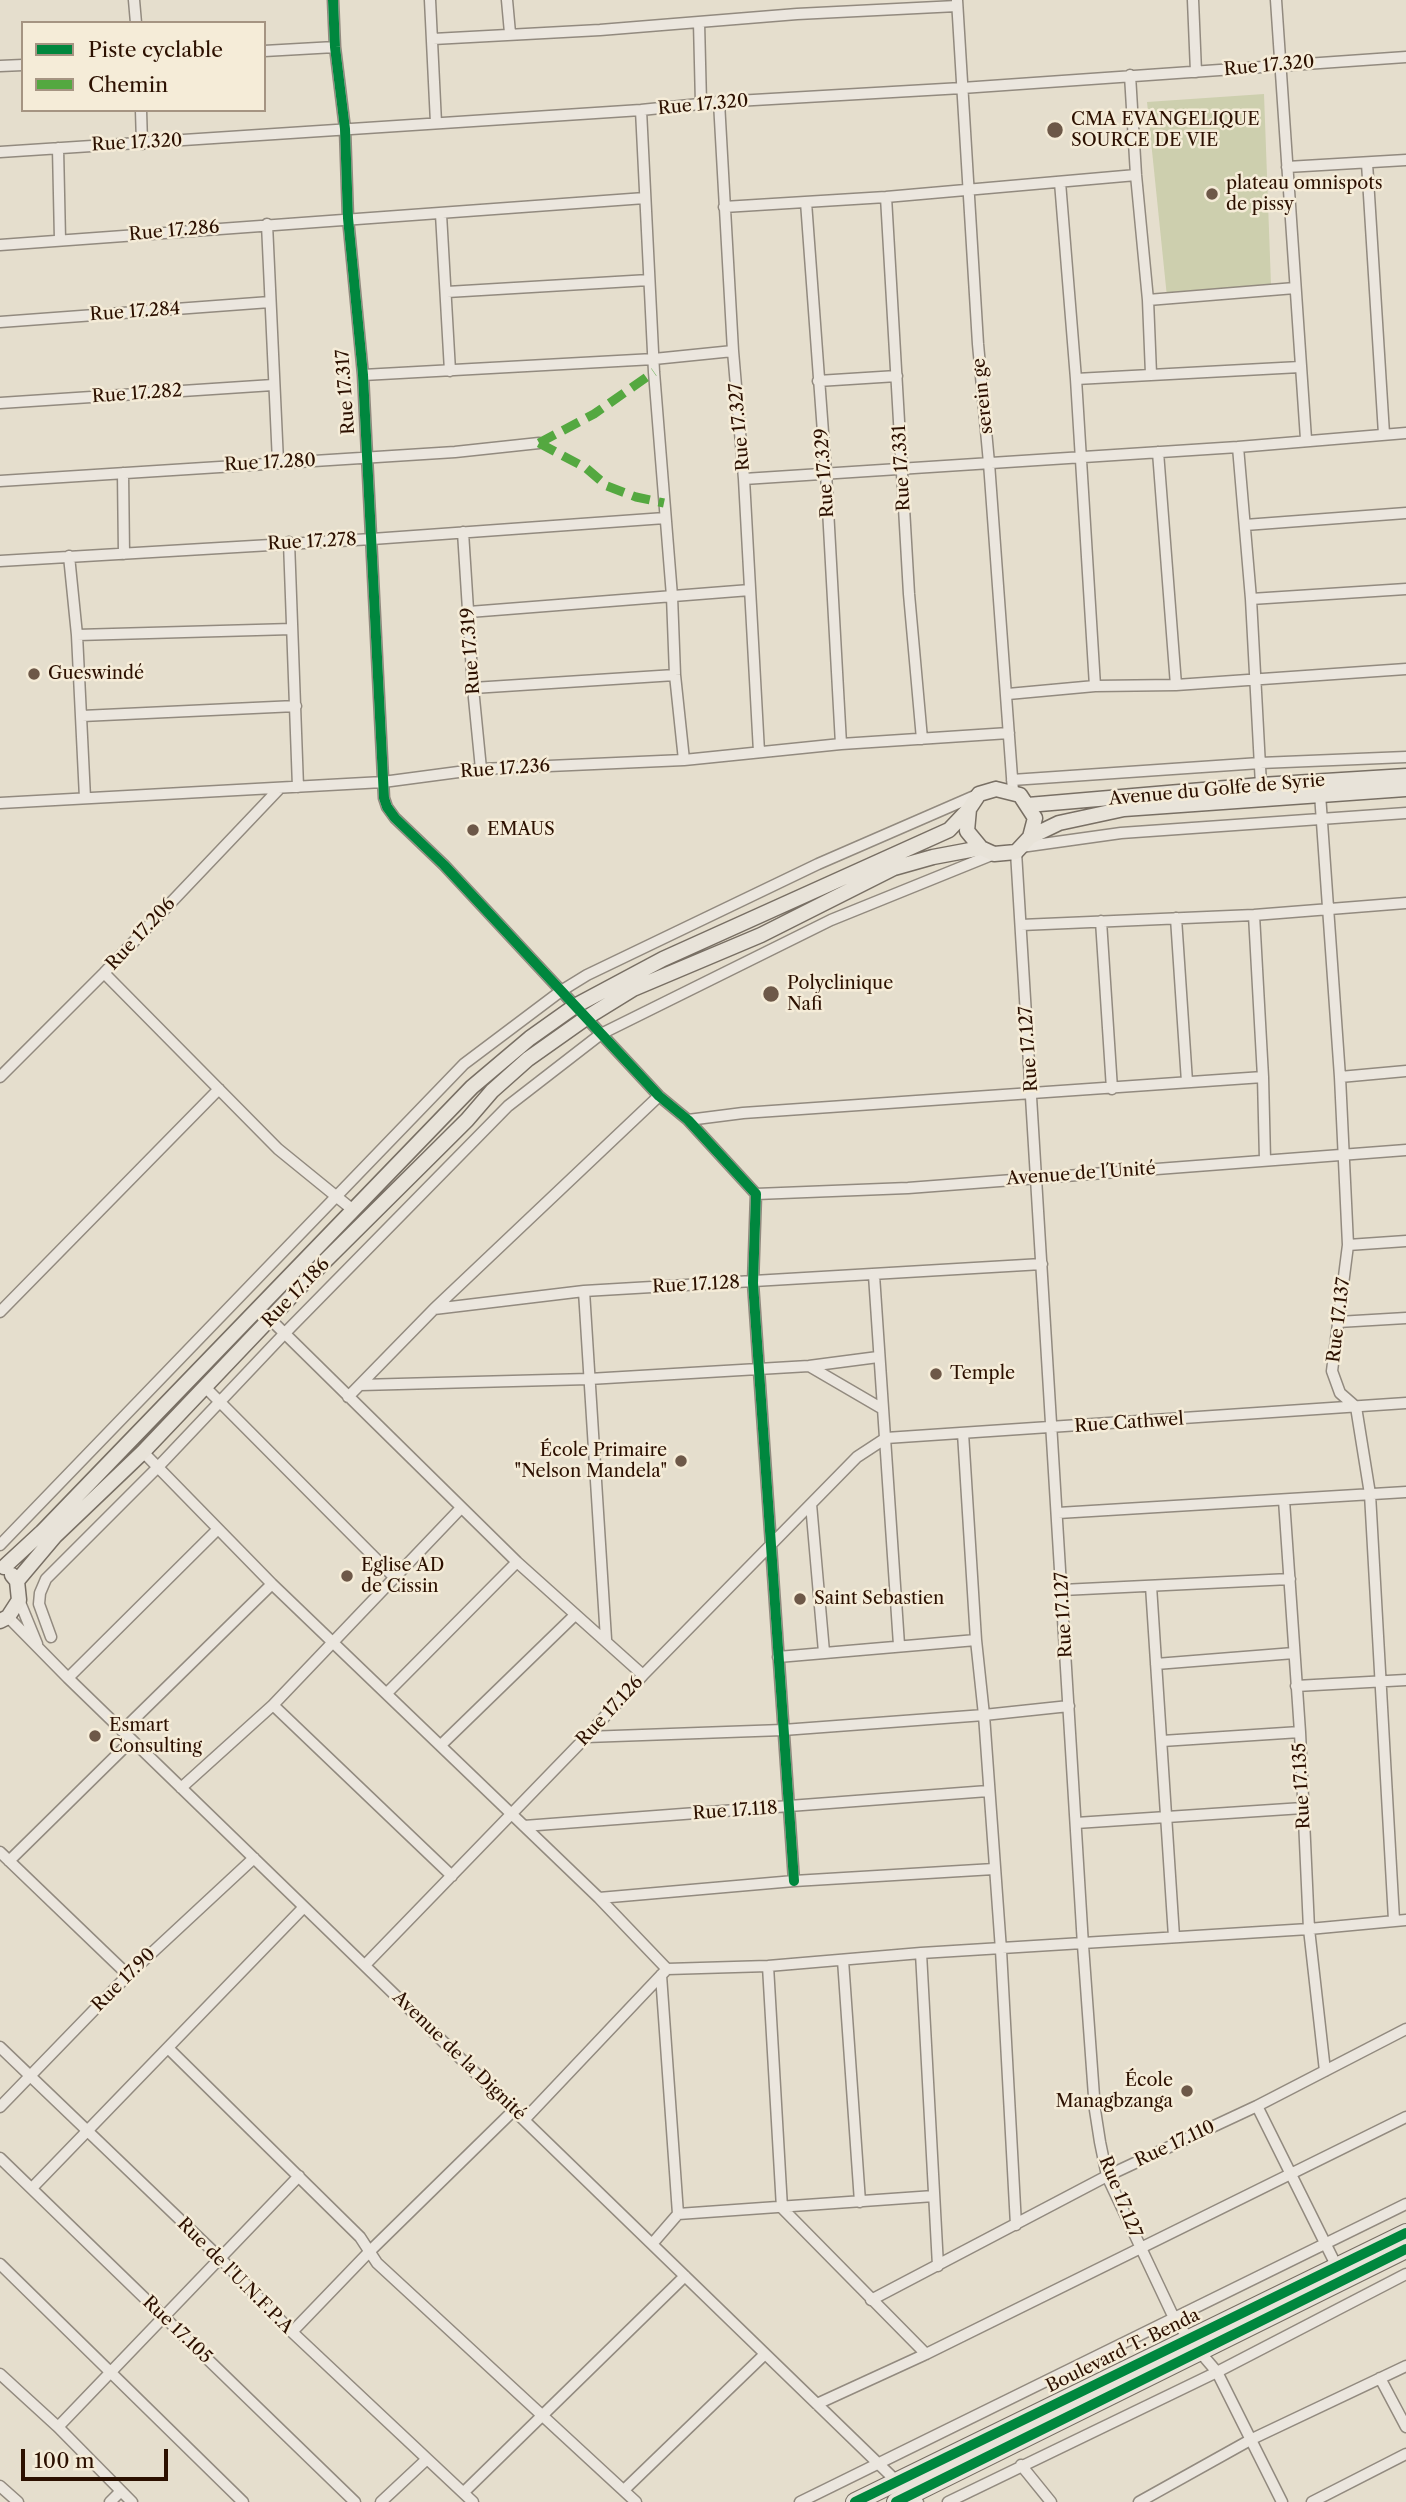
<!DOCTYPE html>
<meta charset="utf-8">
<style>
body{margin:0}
#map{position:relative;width:1406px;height:2502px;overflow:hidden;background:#e5decd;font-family:"Libre Caslon Text",serif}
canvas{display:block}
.legend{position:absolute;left:21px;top:21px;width:245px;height:91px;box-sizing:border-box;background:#f5ecd8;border:2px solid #a59482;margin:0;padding:9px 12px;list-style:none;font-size:21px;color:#2c1000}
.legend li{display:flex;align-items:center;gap:14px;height:35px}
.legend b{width:35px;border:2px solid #a59482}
.scale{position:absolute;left:21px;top:2449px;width:147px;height:32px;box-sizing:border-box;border:4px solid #2c1000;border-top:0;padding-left:9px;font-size:21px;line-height:24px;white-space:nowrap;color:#2c1000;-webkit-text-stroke:5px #f5ecd8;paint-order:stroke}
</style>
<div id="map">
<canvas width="1406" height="2502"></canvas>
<ul class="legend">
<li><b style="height:9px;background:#00873e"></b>Piste cyclable</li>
<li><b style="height:9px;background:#54a840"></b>Chemin</li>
</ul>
<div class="scale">100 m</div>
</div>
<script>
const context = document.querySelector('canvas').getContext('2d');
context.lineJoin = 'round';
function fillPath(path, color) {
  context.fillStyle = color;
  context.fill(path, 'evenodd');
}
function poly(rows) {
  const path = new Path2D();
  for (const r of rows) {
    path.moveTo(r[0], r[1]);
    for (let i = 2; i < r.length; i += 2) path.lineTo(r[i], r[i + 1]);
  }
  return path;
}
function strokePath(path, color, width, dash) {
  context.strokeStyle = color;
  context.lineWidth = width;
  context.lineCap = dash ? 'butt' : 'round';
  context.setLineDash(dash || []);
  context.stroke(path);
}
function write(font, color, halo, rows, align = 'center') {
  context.font = font + ' "Libre Caslon Text",serif';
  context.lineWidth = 5;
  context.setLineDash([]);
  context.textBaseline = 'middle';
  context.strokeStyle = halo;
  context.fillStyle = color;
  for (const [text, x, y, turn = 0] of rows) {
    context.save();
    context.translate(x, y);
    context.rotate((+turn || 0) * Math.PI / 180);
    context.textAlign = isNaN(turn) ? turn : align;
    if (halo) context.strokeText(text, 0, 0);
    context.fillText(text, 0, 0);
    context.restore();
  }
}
fillPath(poly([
 [1264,94,1271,285,1167,297,1147,102]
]), '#cdcfae');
const minor = poly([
 [134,0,136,23],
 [333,0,335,47,345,129,348,218,363,375,384,798,387,807,395,818,444,865,659,1096,688,1120,756,1194,753,1283,794,1881],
 [430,0,436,123],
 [507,0,510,33],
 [957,0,978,344,989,463,1013,791],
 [1193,0,1196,72],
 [1276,0,1306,439],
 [699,22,701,104],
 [433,39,600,30,797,14,957,6],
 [264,51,335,47],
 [0,66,23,65],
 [1130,75,1136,175,1148,300,1151,374],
 [719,102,733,351,744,479,759,752],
 [141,110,142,144],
 [641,110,654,372,672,596,675,675,684,760],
 [58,148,60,240],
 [0,152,641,110,719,102,962,88,1406,57],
 [1367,163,1384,434],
 [1287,167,1406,160],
 [1060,182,1076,379,1095,686],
 [886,197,909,594,922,739],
 [806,202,826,473,841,744],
 [724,207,886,197,1136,175],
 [441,214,450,371],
 [267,224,278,462],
 [0,245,645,198],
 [447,292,649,280],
 [1148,300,1295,288],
 [0,322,270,302],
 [363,375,654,359,733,351],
 [1076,379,1300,367],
 [818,381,897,376],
 [0,403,273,385],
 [1238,447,1251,599,1261,785],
 [1158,452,1176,685],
 [123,473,124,554],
 [744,479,1238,447,1406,433],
 [0,481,455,452,539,443],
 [1245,525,1406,513],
 [463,532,473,688,481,769],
 [289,542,298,787],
 [69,556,77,635,85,798],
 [0,561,372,539,665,518],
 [1251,599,1406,589],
 [469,612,750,590],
 [77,635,292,629],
 [473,688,675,675],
 [1008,694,1095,686,1176,685,1406,669],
 [82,716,296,706],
 [1012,780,1260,763,1406,757],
 [1320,794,1340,1077,1348,1245,1332,1371,1340,1393,1356,1407,1370,1494,1394,1920],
 [0,803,383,782,481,769,684,760,841,744,1009,733],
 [1021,847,1121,833,1406,813],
 [1016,852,1083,1945,1095,2110,1100,2142,1107,2176,1174,2318,1188,2338,1217,2372,1282,2502],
 [1254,915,1263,1077,1265,1160],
 [1176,918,1187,1082],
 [1101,921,1112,1089],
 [1021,925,1254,915,1406,903],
 [104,973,278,1149,353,1210],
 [0,1077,104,973,279,789],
 [1340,1077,1406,1071],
 [688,1120,743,1113,1263,1077],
 [756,1194,908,1188,1406,1150],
 [1348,1245,1406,1241],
 [874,1275,899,1645],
 [584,1291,606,1639],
 [434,1309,584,1291,1042,1264],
 [0,1312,219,1089],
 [270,1319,517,1562,643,1675],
 [1338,1322,1406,1318],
 [809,1366,881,1408],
 [360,1385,589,1379,809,1366,878,1357],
 [204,1386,394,1577],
 [348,1397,434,1309,659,1096],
 [963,1433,976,1640,984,1715,1001,1950,1016,2225],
 [143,1452,272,1584,599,1898,667,1969],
 [1284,1500,1300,1732,1309,1929,1325,2071],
 [811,1504,824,1652],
 [1058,1513,1406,1492],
 [0,1545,464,1064,561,991,587,975,818,864,979,794],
 [1151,1586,1174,1937],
 [1062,1590,1290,1579],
 [19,1600,37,1644],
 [8,1617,68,1678,918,2502],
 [51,1637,39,1604,40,1593,46,1579,158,1467,284,1334,508,1106,601,1034,831,920,994,854],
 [778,1657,976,1640],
 [1156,1664,1294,1653],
 [68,1678,218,1529],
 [1296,1686,1406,1680],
 [387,1693,517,1562],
 [273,1705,452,1876],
 [122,1731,272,1584],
 [586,1737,783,1730,984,1715,1069,1706],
 [1162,1741,1300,1732],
 [441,1745,575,1615],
 [181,1788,273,1705,461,1508],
 [1076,1823,1303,1808],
 [524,1826,988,1791],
 [0,1852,128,1975],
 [9,1861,132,1740],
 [599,1898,794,1881,994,1869],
 [921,1953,938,2266],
 [843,1960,860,2202],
 [365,1965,586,1737,643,1675,857,1457,886,1438,1406,1403],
 [768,1966,782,2208,926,2354],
 [0,2047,219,2257,292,2332,473,2502],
 [169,2049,360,2237,377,2263,636,2502],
 [1257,2106,1337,2267],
 [0,2107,128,1975,254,1858],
 [524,2120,667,1969,768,1966,921,1953,1309,1929,1406,1920],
 [0,2158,355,2502],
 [32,2188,304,1907],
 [678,2214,934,2196],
 [652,2244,678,2214,661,1975],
 [0,2264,243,2502],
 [871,2300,1107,2176,1257,2106,1406,2029],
 [292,2332,370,2251,514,2110],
 [0,2374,58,2427,132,2502],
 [1380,2378,1406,2427],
 [817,2404,926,2354,1406,2117],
 [58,2427,299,2176],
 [1021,2465,1051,2502],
 [0,2486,18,2502],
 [624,2490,765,2354],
 [464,2492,685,2276],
 [110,2502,121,2491],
 [381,2502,427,2459],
 [800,2502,1406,2204],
 [948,2502,1217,2372,1406,2274],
 [1139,2502,1252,2439,1406,2366],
 [1312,2502,1406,2454]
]);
const major = poly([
 [996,789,1020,795,1035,818,1030,837,1016,852,994,854,981,848,967,831,969,809,979,794,996,789],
 [1028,805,1261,785,1406,776],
 [1030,837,1059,823,1124,809,1406,789],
 [4,1567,42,1532,472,1087,530,1038,575,1006,663,959,949,830,969,809],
 [17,1581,55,1536,143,1452,323,1263,467,1120,492,1091,528,1059,586,1018,633,989,761,935,894,868,933,857,981,848],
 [0,1621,8,1617,19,1600,17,1581,12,1575]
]);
const highway = poly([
 [855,2502,1406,2233],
 [896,2502,1406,2249]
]);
strokePath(minor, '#928a7f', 13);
strokePath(major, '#786f64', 17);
strokePath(highway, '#786f64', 20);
strokePath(minor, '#ebe6de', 10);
strokePath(major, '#e8e3d9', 14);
strokePath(highway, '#e8e3d9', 18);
strokePath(poly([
 [539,443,586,468,607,486,636,497,664,503],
 [539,443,594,414,654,372]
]), '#54a840', 9, [18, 9]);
strokePath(poly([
 [333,0,335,47,345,129,348,218,363,375,384,798,387,807,395,818,444,865,659,1096,688,1120,756,1194,753,1283,794,1881],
 [855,2502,1406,2233],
 [896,2502,1406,2249]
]), '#00873e', 10);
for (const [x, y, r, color] of [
 [1055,130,9,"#6d5848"],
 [1212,194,7,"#6d5848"],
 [34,674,7,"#6d5848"],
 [473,830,7,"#6d5848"],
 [771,994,9,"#6d5848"],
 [936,1374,7,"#6d5848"],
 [681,1461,7,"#6d5848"],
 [347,1576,7,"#6d5848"],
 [800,1599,7,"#6d5848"],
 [95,1736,7,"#6d5848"],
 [1187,2091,7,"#6d5848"]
]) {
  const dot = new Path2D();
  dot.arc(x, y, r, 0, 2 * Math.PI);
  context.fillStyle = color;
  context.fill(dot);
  strokePath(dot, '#f5ecd8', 2.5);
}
write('18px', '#2c1000', '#f5ecd8', [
 ["Rue 17.320",1269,66,-5],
 ["Rue 17.320",703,105,-5],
 ["Rue 17.320",137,143,-3],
 ["Rue 17.286",174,231,-5],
 ["Rue 17.284",135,312,-4],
 ["Rue 17.317",346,392,-94],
 ["Rue 17.282",137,394,-4],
 ["serein ge",983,396,-96],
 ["Rue 17.327",740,427,-95],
 ["Rue 17.280",270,463,-3],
 ["Rue 17.331",902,468,-93],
 ["Rue 17.329",825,473,-94],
 ["Rue 17.278",312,542,-3],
 ["Rue 17.319",471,651,-94],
 ["Rue 17.236",505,769,-4],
 ["Avenue du Golfe de Syrie",1217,790,-5],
 ["Rue 17.206",141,934,-47],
 ["Rue 17.127",1029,1049,-94],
 ["Avenue de l´Unité",1081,1174,-4],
 ["Rue 17.128",696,1285,-3],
 ["Rue 17.186",296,1293,-46],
 ["Rue 17.137",1339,1320,-83],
 ["Rue Cathwel",1129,1423,-4],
 ["Rue 17.127",1064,1615,-93],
 ["Rue 17.126",610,1711,-47],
 ["Rue 17.135",1302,1786,-93],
 ["Rue 17.118",735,1811,-4],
 ["Rue 17.90",124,1980,-45],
 ["Avenue de la Dignité",459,2056,44],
 ["Rue 17.110",1175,2144,-25],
 ["Rue 17.127",1120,2197,68],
 ["Rue de l'U.N.F.P.A",235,2276,45],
 ["Rue 17.105",177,2330,44],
 ["Boulevard T. Benda",1123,2351,-26]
]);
write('18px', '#2c1000', '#f5ecd8', [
 ["CMA EVANGELIQUE",1071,120],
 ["SOURCE DE VIE",1071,141],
 ["plateau omnispots",1226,184],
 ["de pissy",1226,205],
 ["Gueswindé",48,674],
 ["EMAUS",487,830],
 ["Polyclinique",787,984],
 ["Nafi",787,1005],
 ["Temple",950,1374],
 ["École Primaire",667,1451,"right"],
 ["\"Nelson Mandela\"",667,1472,"right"],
 ["Eglise AD",361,1566],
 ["de Cissin",361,1587],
 ["Saint Sebastien",814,1599],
 ["Esmart",109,1726],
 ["Consulting",109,1747],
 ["École",1173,2081,"right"],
 ["Managbzanga",1173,2102,"right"]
], 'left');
</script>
